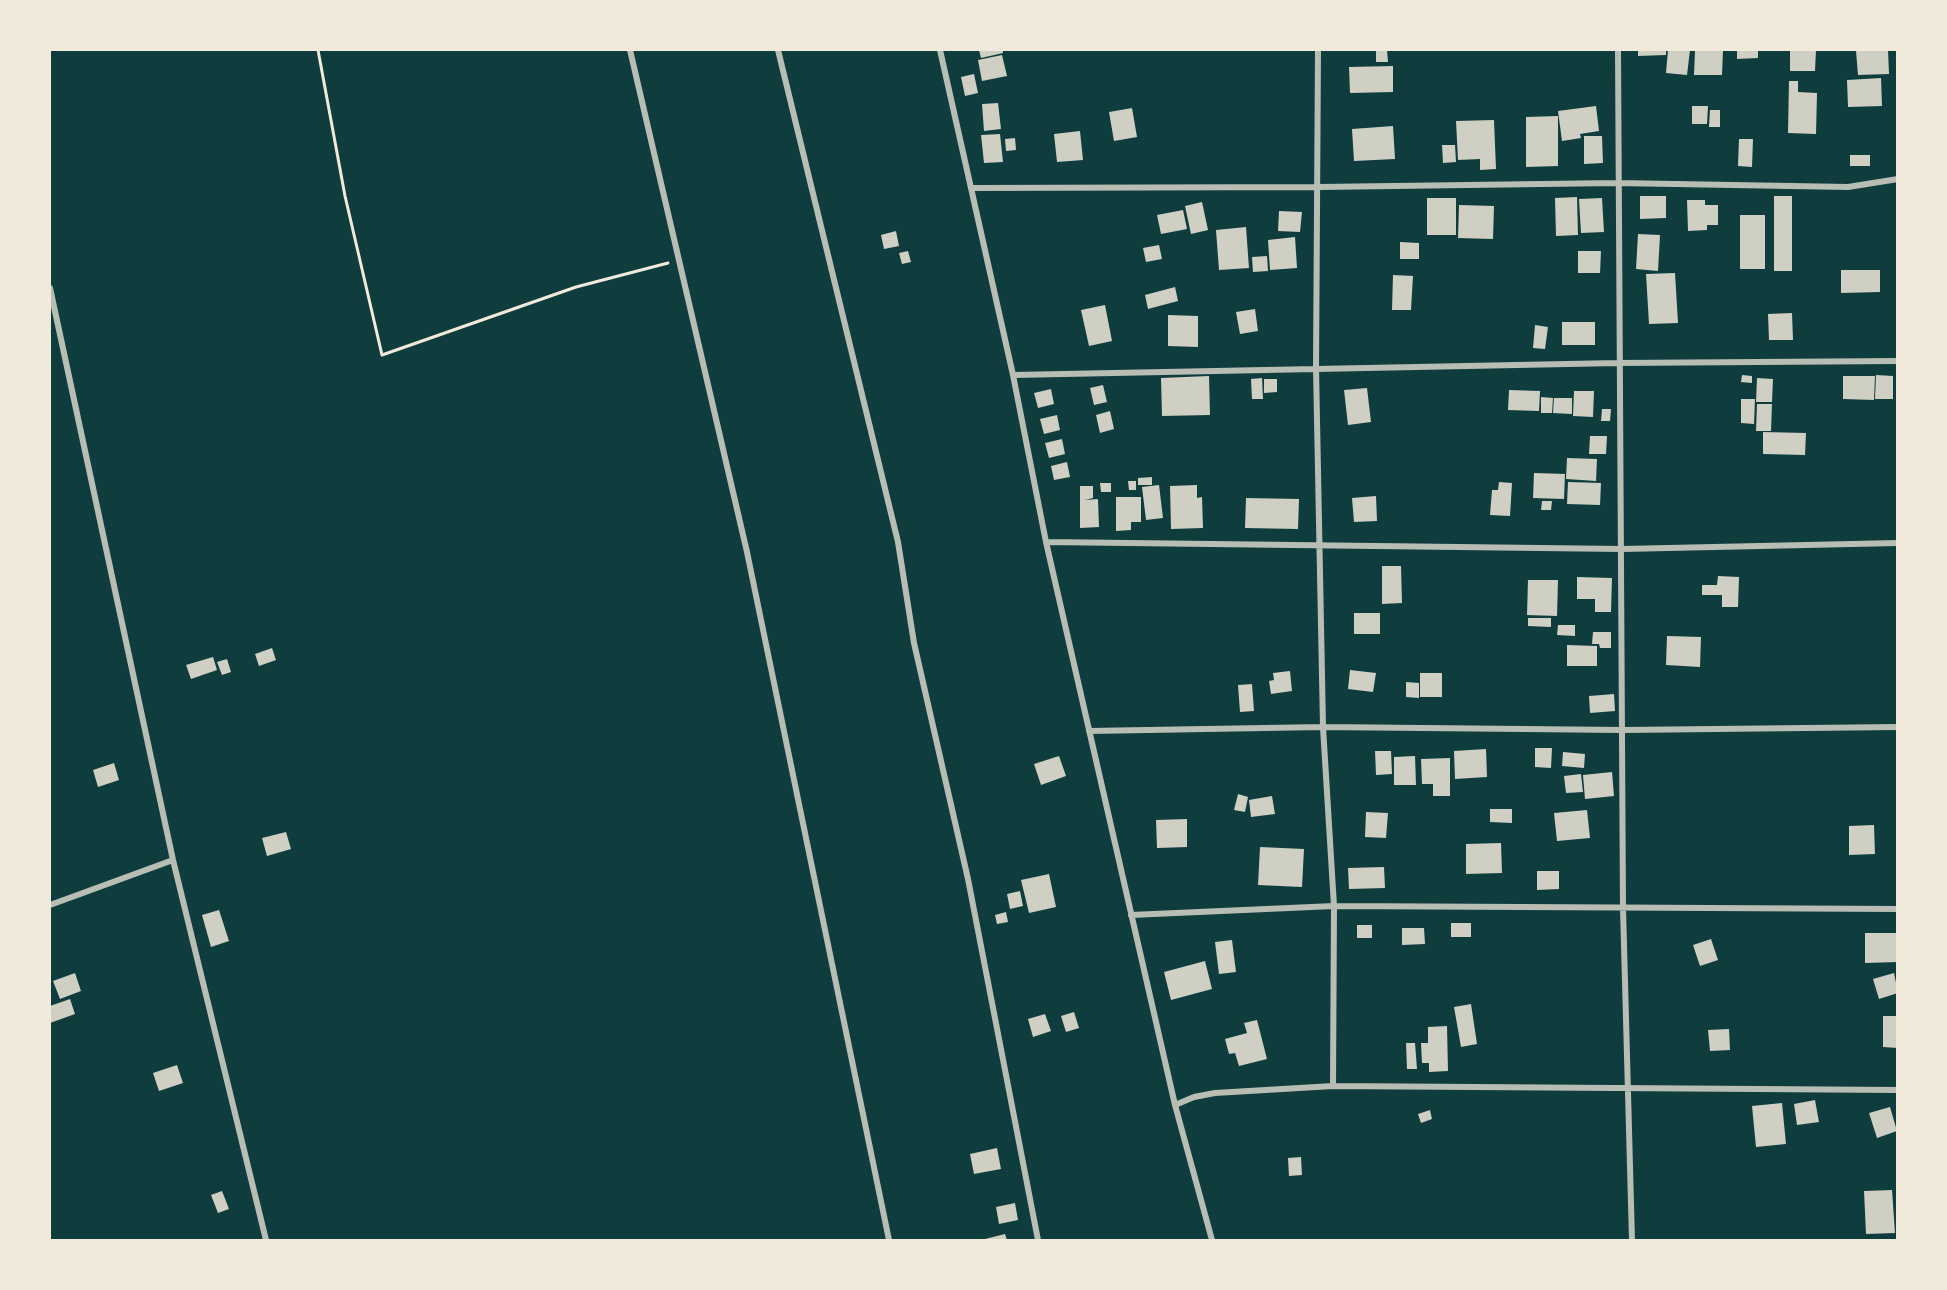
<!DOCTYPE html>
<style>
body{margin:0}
#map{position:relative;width:1947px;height:1290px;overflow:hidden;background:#0f3d3e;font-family:Karla,sans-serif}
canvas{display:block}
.frame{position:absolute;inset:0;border:51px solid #f1e9da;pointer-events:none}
</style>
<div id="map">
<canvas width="1947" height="1290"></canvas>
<div class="frame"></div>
</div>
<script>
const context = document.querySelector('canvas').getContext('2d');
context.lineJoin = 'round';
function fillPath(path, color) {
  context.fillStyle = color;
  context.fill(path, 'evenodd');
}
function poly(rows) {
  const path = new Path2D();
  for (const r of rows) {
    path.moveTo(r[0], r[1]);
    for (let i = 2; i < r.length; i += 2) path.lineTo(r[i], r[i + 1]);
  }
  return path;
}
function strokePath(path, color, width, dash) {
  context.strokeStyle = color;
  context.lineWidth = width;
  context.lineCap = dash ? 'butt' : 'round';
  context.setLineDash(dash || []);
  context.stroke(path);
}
fillPath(poly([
 [979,50,1003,50,1003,53,981,58],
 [1376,50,1387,50,1388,62,1376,62],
 [1638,50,1666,50,1666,55,1638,56],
 [1668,50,1690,50,1687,75,1666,73],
 [1695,50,1723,50,1722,75,1694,75],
 [1737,50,1758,50,1758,58,1737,59],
 [1790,50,1816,50,1815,71,1790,71],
 [1888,50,1889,74,1858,75,1856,51],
 [1002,55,1007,76,982,81,978,60],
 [1393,66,1393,92,1350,93,1349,67],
 [974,74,978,93,965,96,961,77],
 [1881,78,1882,106,1848,107,1847,80],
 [1789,81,1798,81,1798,92,1817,93,1816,134,1788,133],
 [998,103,1001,129,984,131,982,104],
 [1596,106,1599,131,1580,134,1581,138,1562,141,1558,111],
 [1692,106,1708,106,1707,124,1692,124],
 [1132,108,1137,137,1114,141,1109,112],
 [1710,110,1720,110,1720,127,1709,127],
 [1558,116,1558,166,1526,167,1526,117],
 [1494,120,1496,169,1480,170,1480,159,1458,160,1456,121],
 [1393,126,1395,159,1354,161,1352,129],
 [1080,131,1083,160,1057,162,1054,134],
 [1000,134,1003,162,984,163,981,135],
 [1584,136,1602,136,1603,163,1584,164],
 [1015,138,1016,150,1006,151,1005,139],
 [1739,139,1753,139,1752,167,1738,166],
 [1442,145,1455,145,1456,162,1443,163],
 [1850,155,1870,155,1870,166,1850,166],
 [1640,196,1666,196,1666,218,1640,219],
 [1774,196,1792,196,1792,271,1774,271],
 [1577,197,1578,235,1556,236,1555,198],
 [1427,198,1456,198,1456,235,1427,235],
 [1602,198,1604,232,1581,233,1579,199],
 [1687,200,1705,200,1705,205,1718,205,1718,225,1707,225,1707,230,1688,231],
 [1202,202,1208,230,1191,234,1185,206],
 [1459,205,1494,206,1493,239,1458,238],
 [1183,210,1187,229,1161,234,1157,215],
 [1279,211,1302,212,1300,232,1278,231],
 [1740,215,1765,215,1765,269,1740,269],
 [1246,227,1249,268,1219,270,1216,230],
 [896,231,899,246,884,249,881,235],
 [1638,234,1660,235,1658,271,1636,269],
 [1295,237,1297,268,1270,270,1268,240],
 [1400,242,1419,243,1419,259,1400,259],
 [1159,245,1162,259,1146,262,1143,248],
 [908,251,911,262,902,264,899,253],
 [1578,251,1601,251,1600,273,1578,273],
 [1267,256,1268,271,1253,272,1252,257],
 [1841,270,1880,270,1880,292,1841,293],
 [1675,273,1678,323,1649,324,1646,274],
 [1393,275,1413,276,1411,310,1392,310],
 [1175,287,1178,301,1148,309,1145,295],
 [1105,305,1112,341,1089,346,1081,310],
 [1255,309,1258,331,1240,334,1236,312],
 [1792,313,1793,340,1769,340,1768,314],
 [1168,315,1198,316,1198,347,1168,346],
 [1562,322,1595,322,1595,345,1562,345],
 [1535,325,1548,327,1545,349,1533,348],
 [1742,375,1752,376,1752,383,1741,382],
 [1876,375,1893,376,1893,399,1875,399],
 [1209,376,1210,415,1162,416,1161,378],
 [1843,376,1875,376,1874,400,1843,399],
 [1262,378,1263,399,1252,399,1251,379],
 [1757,378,1773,379,1772,402,1756,402],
 [1264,379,1277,379,1277,392,1264,393],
 [1103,385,1107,402,1094,405,1090,388],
 [1367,388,1371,422,1348,425,1344,390],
 [1051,389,1054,404,1038,408,1034,393],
 [1509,390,1540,391,1539,411,1508,410],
 [1574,391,1594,391,1593,417,1573,416],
 [1541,397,1553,398,1552,413,1541,413],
 [1554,398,1572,398,1572,414,1553,413],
 [1741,399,1755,399,1754,424,1741,423],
 [1757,404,1772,404,1771,431,1756,431],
 [1602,409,1611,409,1610,421,1601,421],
 [1110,411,1114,429,1100,433,1096,415],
 [1057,415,1060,430,1044,434,1040,419],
 [1763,432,1806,433,1805,455,1763,454],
 [1590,436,1607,436,1606,454,1589,454],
 [1062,439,1065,454,1049,458,1045,443],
 [1567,458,1597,459,1596,481,1566,479],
 [1067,462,1070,477,1054,480,1051,466],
 [1534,473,1565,474,1564,499,1533,498],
 [1152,477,1152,485,1138,485,1138,478],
 [1128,481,1136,481,1136,490,1129,490],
 [1499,482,1512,483,1510,516,1490,515,1492,490,1498,490],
 [1568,482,1601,483,1600,505,1567,504],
 [1100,483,1111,483,1111,492,1101,492],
 [1159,485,1163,518,1146,520,1142,487],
 [1197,485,1197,498,1202,497,1203,528,1171,529,1170,486],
 [1080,486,1093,486,1093,498,1085,500,1098,499,1099,527,1080,528],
 [1376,496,1377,521,1354,522,1352,498],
 [1116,497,1141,497,1141,522,1131,522,1131,530,1116,531],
 [1246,498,1299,499,1298,529,1245,528],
 [1542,501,1552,501,1551,510,1541,510],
 [1382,566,1401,566,1402,603,1382,604],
 [1718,576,1739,577,1738,607,1722,607,1722,595,1702,595,1702,585,1717,585],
 [1577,577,1612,578,1611,612,1595,612,1595,599,1577,599],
 [1528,580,1558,580,1557,616,1527,615],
 [1354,613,1380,613,1380,634,1354,634],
 [1528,618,1551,618,1551,627,1528,626],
 [1558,625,1575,625,1575,636,1557,635],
 [1593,632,1611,632,1611,648,1600,648,1599,644,1592,644],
 [1667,636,1701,637,1700,667,1666,665],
 [1567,645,1597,646,1597,666,1567,666],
 [272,648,276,660,259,666,255,654],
 [213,657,217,670,191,679,186,665],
 [227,659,231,672,222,675,217,662],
 [1350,670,1376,673,1373,692,1348,689],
 [1290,671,1292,691,1271,694,1269,681,1274,680,1273,673],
 [1420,673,1442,673,1442,697,1420,697],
 [1406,682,1419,683,1419,698,1406,697],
 [1252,684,1254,711,1240,712,1238,685],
 [1614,694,1615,711,1590,713,1589,696],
 [1535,748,1552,748,1551,768,1535,767],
 [1486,749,1487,777,1455,779,1454,751],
 [1375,751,1391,751,1392,774,1376,775],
 [1563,752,1585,754,1584,768,1562,766],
 [1059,756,1066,776,1041,785,1034,764],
 [1415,756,1416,785,1394,785,1394,757],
 [1450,758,1450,796,1433,796,1433,784,1422,784,1421,759],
 [114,763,119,780,98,787,93,770],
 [1612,772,1614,796,1585,799,1583,775],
 [1581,774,1583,792,1566,793,1564,776],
 [1238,794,1248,797,1245,812,1234,810],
 [1272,796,1275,814,1251,817,1249,800],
 [1490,809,1512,809,1512,823,1490,822],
 [1587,810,1590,838,1557,841,1554,813],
 [1366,812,1388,813,1386,838,1365,837],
 [1187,819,1187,847,1157,848,1156,820],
 [1874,825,1875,854,1849,855,1849,826],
 [286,832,291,849,267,856,262,838],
 [1501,843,1502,873,1466,874,1466,844],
 [1260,847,1304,849,1302,887,1258,885],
 [1384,867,1385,888,1349,889,1348,868],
 [1537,871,1559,871,1559,889,1537,890],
 [1049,874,1056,907,1029,913,1021,880],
 [1020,891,1023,906,1010,909,1007,894],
 [219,910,229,941,211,947,202,915],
 [1006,912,1008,922,997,924,995,915],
 [1451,923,1471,923,1471,937,1451,937],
 [1357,925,1372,925,1372,938,1357,938],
 [1402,928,1424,928,1425,944,1402,945],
 [1865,933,1898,933,1898,962,1865,963],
 [1711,939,1718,960,1700,966,1693,945],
 [1232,940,1236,972,1219,974,1215,942],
 [1205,961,1212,989,1171,1000,1164,972],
 [75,973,81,991,60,999,53,981],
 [1894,973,1898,993,1879,999,1873,979],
 [70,999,75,1014,50,1023,50,1006],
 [1471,1004,1477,1044,1461,1047,1454,1007],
 [1074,1012,1079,1028,1066,1032,1061,1016],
 [1045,1014,1051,1031,1033,1037,1028,1019],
 [1883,1016,1898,1016,1898,1048,1883,1047],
 [1257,1020,1267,1059,1239,1066,1235,1053,1229,1054,1225,1039,1247,1033,1244,1023],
 [1447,1026,1448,1071,1429,1072,1429,1063,1422,1063,1421,1043,1428,1043,1428,1027],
 [1729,1029,1730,1050,1710,1051,1708,1030],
 [1406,1043,1415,1043,1417,1069,1407,1069],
 [177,1065,183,1083,159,1091,153,1073],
 [1815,1100,1819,1122,1797,1125,1794,1104],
 [1782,1103,1786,1144,1756,1147,1752,1106],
 [1890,1107,1897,1131,1877,1138,1869,1113],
 [1430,1110,1432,1119,1421,1123,1418,1114],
 [997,1148,1001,1169,974,1174,970,1154],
 [1301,1157,1302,1175,1289,1176,1288,1158],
 [1892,1190,1895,1233,1866,1234,1864,1191],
 [222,1191,229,1209,218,1213,211,1195],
 [1015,1203,1018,1220,999,1224,996,1207],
 [1005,1234,1007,1240,981,1240]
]), '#cfcfc3');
strokePath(poly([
 [318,50,345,196,382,355,576,287,668,263]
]), '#f1e9da', 3);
strokePath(poly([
 [630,50,747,552,889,1240],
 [778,50,898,542,914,643,968,879,1038,1240],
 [940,50,1013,375,1046,542,1175,1105,1212,1240],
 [1318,50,1316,368,1323,727,1334,906,1333,1086],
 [1618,50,1623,908,1632,1240],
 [972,188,1319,187,1617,183,1848,187,1898,179],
 [50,288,173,860,266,1240],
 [1013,375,1618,363,1898,361],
 [1046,542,1622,549,1898,543],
 [1089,731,1323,727,1623,730,1898,727],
 [50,905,173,860],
 [1131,915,1334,906,1898,909],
 [1175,1105,1194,1097,1215,1093,1333,1086,1898,1090]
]), '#b8beb3', 6);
</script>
